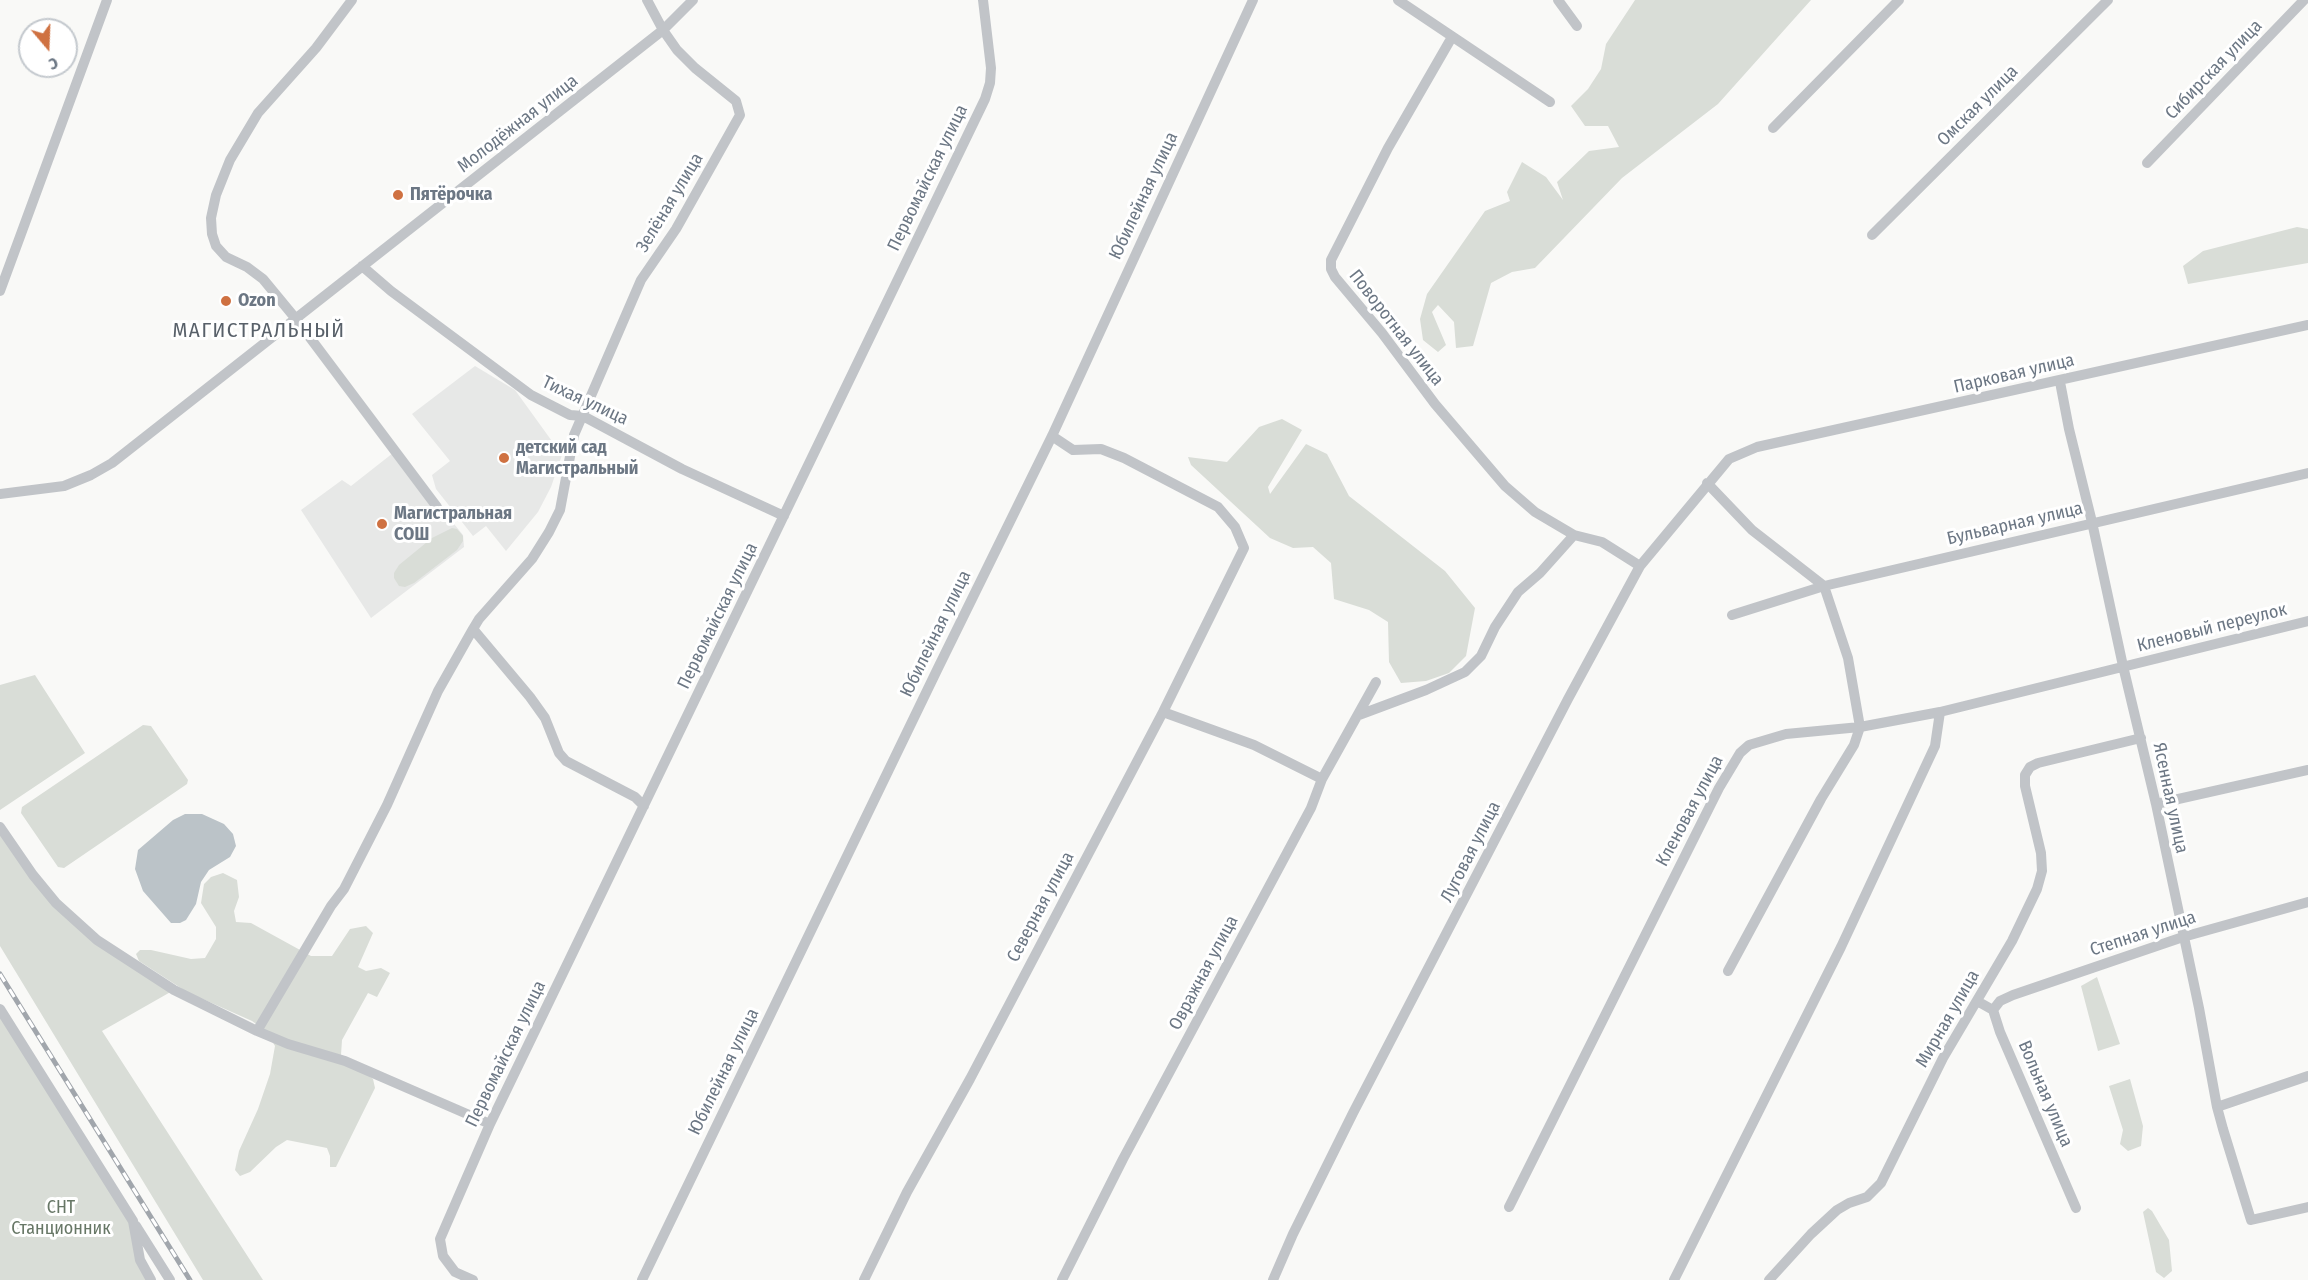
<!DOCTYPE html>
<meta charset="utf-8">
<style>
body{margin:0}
#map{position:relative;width:2308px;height:1280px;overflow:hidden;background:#f9f9f7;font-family:"Fira Sans Condensed",sans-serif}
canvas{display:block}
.north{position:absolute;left:18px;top:18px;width:60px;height:60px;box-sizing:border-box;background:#fff;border:2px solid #c4c9ce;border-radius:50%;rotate:161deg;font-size:16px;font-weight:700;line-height:24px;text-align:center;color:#6c7784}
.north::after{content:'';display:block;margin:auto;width:21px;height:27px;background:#cf7141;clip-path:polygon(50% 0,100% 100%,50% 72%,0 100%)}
</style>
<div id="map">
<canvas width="2308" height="1280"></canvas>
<div class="north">С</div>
</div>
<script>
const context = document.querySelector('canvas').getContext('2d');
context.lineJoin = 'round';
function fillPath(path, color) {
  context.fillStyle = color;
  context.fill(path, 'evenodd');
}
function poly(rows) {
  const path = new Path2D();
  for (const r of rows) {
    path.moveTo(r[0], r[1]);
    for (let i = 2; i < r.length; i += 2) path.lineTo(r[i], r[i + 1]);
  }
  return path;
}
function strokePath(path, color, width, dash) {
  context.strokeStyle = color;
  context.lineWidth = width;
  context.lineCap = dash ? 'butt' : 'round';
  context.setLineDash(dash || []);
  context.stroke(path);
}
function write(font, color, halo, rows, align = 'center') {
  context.font = font + ' "Fira Sans Condensed",sans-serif';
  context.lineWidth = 6;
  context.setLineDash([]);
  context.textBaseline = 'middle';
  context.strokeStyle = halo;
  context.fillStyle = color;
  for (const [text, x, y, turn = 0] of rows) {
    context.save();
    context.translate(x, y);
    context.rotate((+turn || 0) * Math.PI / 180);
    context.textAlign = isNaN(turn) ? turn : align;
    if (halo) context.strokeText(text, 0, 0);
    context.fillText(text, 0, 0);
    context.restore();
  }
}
fillPath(poly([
 [475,366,515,390,562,455,551,487,538,512,506,551,486,526,473,536,436,489,432,475,450,461,412,414],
 [393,453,437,512,442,509,463,535,464,547,371,618,301,510,342,480,351,486]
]), '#e7e8e7');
fillPath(poly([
 [1635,0,1811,0,1718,104,1622,178,1535,268,1512,272,1491,283,1473,346,1456,348,1454,322,1438,305,1432,312,1446,345,1438,352,1423,340,1420,319,1427,294,1485,211,1510,201,1507,192,1522,162,1546,177,1563,200,1557,182,1589,151,1619,147,1608,126,1585,126,1571,106,1588,89,1601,69,1606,44],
 [2297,227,2308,229,2308,263,2188,284,2183,266,2203,251],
 [1282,419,1302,430,1268,487,1270,494,1306,444,1327,454,1349,496,1445,571,1475,608,1466,656,1449,673,1426,681,1401,683,1389,662,1388,622,1369,610,1334,599,1331,563,1313,547,1293,548,1270,538,1191,465,1188,457,1227,462,1259,427],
 [452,528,457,529,463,536,463,541,457,550,414,583,405,587,399,586,394,578,394,573,399,565,432,538],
 [35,675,85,753,0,810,0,685],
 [143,725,151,726,188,780,187,784,64,868,58,867,21,813,22,807],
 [0,826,56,903,98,940,174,990,102,1031,263,1280,203,1280,0,946],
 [223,873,237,880,239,897,234,911,236,922,251,923,311,956,332,956,350,929,366,926,373,933,358,967,366,971,381,968,390,973,377,997,368,993,342,1040,341,1055,373,1079,375,1088,336,1167,330,1167,330,1156,327,1148,287,1140,276,1147,250,1172,240,1176,235,1170,239,1151,258,1109,270,1074,275,1046,266,1031,252,1021,187,992,139,961,136,954,140,950,151,950,191,959,205,958,216,939,216,927,201,903,204,884,211,877],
 [2097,977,2120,1044,2098,1051,2081,986],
 [0,1004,134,1219,142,1258,155,1280,0,1280],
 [2130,1079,2143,1126,2141,1146,2128,1151,2120,1144,2123,1130,2109,1086],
 [2148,1208,2152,1211,2169,1240,2172,1271,2164,1278,2156,1272,2143,1212]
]), '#d9ddd7');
fillPath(poly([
 [185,814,202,814,224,824,233,834,236,846,230,857,209,870,201,882,196,904,186,920,180,923,171,923,143,891,135,869,138,850,173,820]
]), '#bbc3c8');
strokePath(poly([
 [352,0,316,48,258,113,230,160,216,195,211,218,212,234,216,246,226,257,247,267,263,279,296,319,437,507],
 [1398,0,1550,102],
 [1558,0,1577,26],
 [1452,37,1388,148,1331,260,1331,269,1335,277,1382,333,1435,404,1505,486,1535,512,1574,535,1602,542,1640,566],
 [1773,128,1899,0],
 [2147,163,2304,0],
 [1872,235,2108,0],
 [362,266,391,291,531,395,570,415,583,416,682,469,784,516],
 [0,291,107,0],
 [2060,382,2069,429,2092,522,2123,666,2156,804,2199,1008,2217,1107,2223,1129,2251,1220,2308,1207],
 [1707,483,1752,530,1824,586,1848,658,1860,727,1854,745,1821,799,1728,971],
 [0,494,64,486,91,475,112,463,663,30,693,0],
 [1732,615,1824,586,2308,473],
 [473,629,530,697,545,718,559,753,566,761,635,797,644,806],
 [1163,712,1254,745,1322,779],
 [1359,715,1426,690,1465,672,1481,656,1495,627,1518,592,1540,573,1574,535],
 [2156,804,2308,770],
 [0,827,33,875,56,903,97,940,174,990,257,1031,288,1044,345,1061,490,1124],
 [1977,1001,1993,1010,2000,1032,2076,1208],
 [0,1009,133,1221,140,1260,151,1280],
 [1993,1010,2000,1001,2013,995,2183,937,2308,902],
 [257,1031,331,906,344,889,387,805,438,691,473,629,479,619,532,559,549,532,560,510,574,435,641,280,676,229,740,115,736,101,695,68,677,50,663,30,647,0],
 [2217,1107,2308,1076],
 [1509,1207,1719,788,1740,753,1749,745,1786,734,1860,727,1940,712,2308,621],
 [136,1226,170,1280],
 [473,1280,455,1272,443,1256,440,1239,490,1124,985,99,990,83,991,68,983,0],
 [642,1280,938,668,1052,436,1253,0],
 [864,1280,907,1192,970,1079,1163,712,1244,548,1235,527,1218,507,1124,458,1101,449,1073,450,1052,436],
 [1062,1280,1123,1159,1311,808,1322,779,1376,682],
 [1273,1280,1293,1234,1353,1113,1568,699,1640,566,1729,459,1757,447,2308,325],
 [1674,1280,1841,947,1935,746,1940,712],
 [1769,1280,1811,1234,1837,1210,1849,1203,1867,1197,1881,1183,1943,1058,2012,941,2037,889,2042,871,2041,853,2025,786,2025,775,2030,767,2038,763,2141,738]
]), '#c1c4c8', 10);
const rail = poly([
 [0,974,190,1280]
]);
strokePath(rail, '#a1a6ac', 5);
strokePath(rail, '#fff', 3, [9]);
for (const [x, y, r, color] of [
 [398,195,6,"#cf7141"],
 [226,301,6,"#cf7141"],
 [504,458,6,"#cf7141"],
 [382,524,6,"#cf7141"]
]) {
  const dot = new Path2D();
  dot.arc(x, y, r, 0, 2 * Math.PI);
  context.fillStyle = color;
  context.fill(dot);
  strokePath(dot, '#fff', 2);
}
write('18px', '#6c7784', '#fff', [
 ["Сибирская улица",2214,70,-46],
 ["Омская улица",1978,106,-45],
 ["Молодёжная улица",518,124,-38],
 ["Первомайская улица",928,178,-64],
 ["Юбилейная улица",1144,196,-65],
 ["Зелёная улица",670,203,-59],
 ["Поворотная улица",1396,328,52],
 ["Парковая улица",2014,374,-13],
 ["Тихая улица",585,401,25],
 ["Бульварная улица",2015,524,-13],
 ["Первомайская улица",718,616,-64],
 ["Кленовый переулок",2212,628,-14],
 ["Юбилейная улица",936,634,-64],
 ["Ясенная улица",2170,798,78],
 ["Кленовая улица",1690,811,-62],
 ["Луговая улица",1471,852,-63],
 ["Северная улица",1041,907,-62],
 ["Степная улица",2143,934,-18],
 ["Овражная улица",1204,973,-62],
 ["Мирная улица",1948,1019,-60],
 ["Первомайская улица",506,1054,-64],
 ["Юбилейная улица",724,1072,-64],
 ["Вольная улица",2045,1094,67]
]);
write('bold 18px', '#6c7784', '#fff', [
 ["Пятёрочка",410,195],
 ["Ozon",238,301],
 ["детский сад",516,448],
 ["Магистральный",516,469],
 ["Магистральная",394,514],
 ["СОШ",394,535]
], 'left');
write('18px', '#677766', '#fff', [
 ["СНТ",61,1208],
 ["Станционник",61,1229]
]);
context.letterSpacing = '1.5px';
write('21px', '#59616a', '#fff', [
 ["МАГИСТРАЛЬНЫЙ",259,331]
]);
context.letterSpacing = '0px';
</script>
